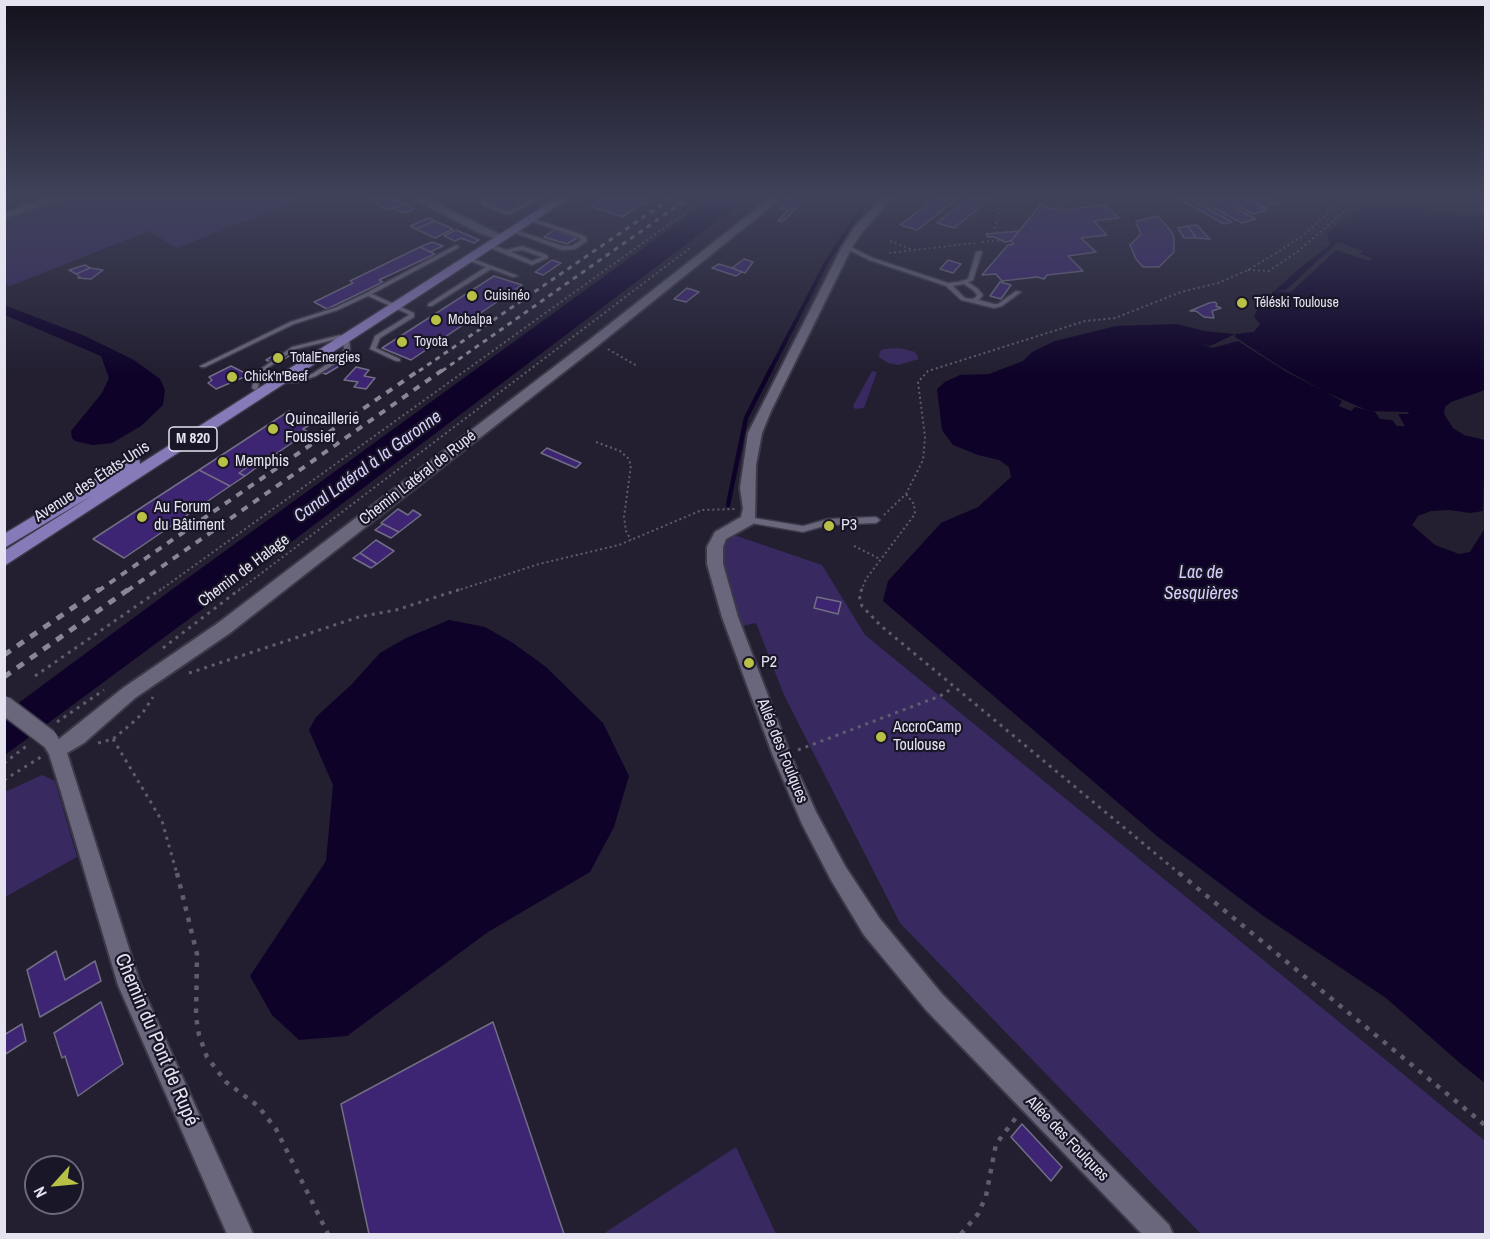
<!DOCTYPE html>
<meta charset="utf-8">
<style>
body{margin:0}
#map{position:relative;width:1490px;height:1239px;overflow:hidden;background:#231f31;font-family:"Archivo Narrow",sans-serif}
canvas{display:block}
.frame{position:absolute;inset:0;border:6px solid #e5e3f0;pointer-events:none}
.north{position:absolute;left:24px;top:1155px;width:60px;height:60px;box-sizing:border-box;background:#191627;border:2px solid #6b6877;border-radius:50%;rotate:243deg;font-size:16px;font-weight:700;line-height:24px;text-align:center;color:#e5e3f0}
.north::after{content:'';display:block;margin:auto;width:21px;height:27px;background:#b9c046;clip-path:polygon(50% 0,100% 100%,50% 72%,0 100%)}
</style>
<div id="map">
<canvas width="1490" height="1239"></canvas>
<div class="frame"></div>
<div class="north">N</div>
</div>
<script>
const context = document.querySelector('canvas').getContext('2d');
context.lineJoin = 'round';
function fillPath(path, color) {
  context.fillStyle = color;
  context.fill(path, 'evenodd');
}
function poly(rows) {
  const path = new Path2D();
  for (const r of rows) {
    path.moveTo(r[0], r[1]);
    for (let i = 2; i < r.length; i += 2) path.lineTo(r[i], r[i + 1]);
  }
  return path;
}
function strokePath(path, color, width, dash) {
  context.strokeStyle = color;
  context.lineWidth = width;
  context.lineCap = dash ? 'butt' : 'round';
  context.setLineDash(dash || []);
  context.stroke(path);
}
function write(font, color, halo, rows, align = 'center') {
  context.font = font + ' "Archivo Narrow",sans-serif';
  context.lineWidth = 4.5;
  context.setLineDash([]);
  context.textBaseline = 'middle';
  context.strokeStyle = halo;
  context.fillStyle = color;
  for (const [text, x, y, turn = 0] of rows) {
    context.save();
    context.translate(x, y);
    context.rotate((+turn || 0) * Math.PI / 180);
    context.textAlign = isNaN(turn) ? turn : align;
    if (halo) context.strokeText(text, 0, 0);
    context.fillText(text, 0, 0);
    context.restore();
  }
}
fillPath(poly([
 [61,199,301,199,177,248,149,231,10,286,5,284,5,219],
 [899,348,915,352,919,359,898,365,888,363,879,357,880,351,884,349],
 [872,371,877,372,864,408,855,409,853,406],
 [731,534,822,565,865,635,1485,1141,1485,1234,1201,1234,900,923,784,695,756,623,742,626,721,552],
 [42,775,55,781,77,857,5,897,5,792],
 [736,1147,776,1234,603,1234]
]), '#382a60');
fillPath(poly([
 [711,199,746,199,208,605,5,755,5,713,174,588],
 [1389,202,1461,216,1485,214,1485,390,1451,402,1445,407,1444,414,1453,428,1464,435,1485,440,1483,511,1470,513,1450,510,1431,511,1418,516,1412,525,1435,545,1459,554,1470,552,1485,528,1485,1083,1461,1064,1386,998,1262,915,1158,837,883,601,888,581,941,523,978,507,1011,477,1009,467,999,460,978,455,953,445,942,430,937,389,945,382,960,375,989,374,1023,361,1032,352,1055,341,1116,326,1177,324,1204,331,1235,334,1254,332,1260,324,1254,317,1259,305,1302,266,1330,245,1327,234,1352,214,1366,206],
 [4,305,85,336,134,360,160,379,165,390,163,405,141,426,112,443,93,445,75,441,72,438,71,431,102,393,109,378,101,356,5,315],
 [449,620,485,627,513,643,546,667,603,723,629,776,614,827,590,872,488,932,347,1036,299,1040,272,1015,250,976,326,861,333,785,309,730,316,717,351,685,380,653,406,638]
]), '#0e0228');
fillPath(poly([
 [1338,242,1363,251,1360,254,1372,258,1369,261,1336,250,1291,292,1274,291,1286,290],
 [1235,334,1235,337,1279,366,1325,392,1369,411,1408,412,1409,414,1398,414,1405,426,1397,426,1392,420,1380,419,1375,412,1355,407,1351,411,1339,406,1342,401,1285,371,1238,341,1212,348,1200,343,1210,346]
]), '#231f31');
strokePath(poly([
 [770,371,826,263,862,208]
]), '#0e0228', 4);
strokePath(poly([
 [728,505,746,418,771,369]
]), '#0e0228', 4.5);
const building = poly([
 [368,199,394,199,403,204,389,210,368,199],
 [512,199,524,205,508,213,486,202,489,199,512,199],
 [602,199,650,199,622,217,591,206,602,199],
 [789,199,802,202,782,222,778,221,788,210,779,208,789,199],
 [934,199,958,199,917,230,900,225,934,199],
 [967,199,990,199,954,228,937,223,967,199],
 [1179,199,1191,199,1232,222,1224,224,1179,199],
 [1197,199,1218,199,1256,219,1242,223,1197,199],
 [1225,199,1246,199,1267,210,1253,214,1225,199],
 [1250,199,1271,199,1278,203,1265,207,1250,199],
 [1042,203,1048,209,1057,208,1060,210,1104,205,1119,218,1094,221,1107,235,1081,238,1096,252,1068,256,1083,271,1047,275,1044,279,1037,277,1002,281,996,274,982,275,1008,245,1014,244,1011,241,1042,203],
 [404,204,414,209,404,213,393,208,404,204],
 [1158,216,1171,231,1174,238,1174,252,1159,267,1143,267,1136,259,1130,245,1141,234,1136,223,1137,221,1158,216],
 [429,218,435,221,416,229,410,226,429,218],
 [435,221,453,229,435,238,416,229,435,221],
 [1197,225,1203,232,1210,239,1196,238,1188,226,1197,225],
 [1188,226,1196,238,1184,238,1178,228,1188,226],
 [456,230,479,240,474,243,461,238,455,241,444,236,456,230],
 [554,230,577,238,567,244,544,237,554,230],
 [1019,231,1011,241,1005,242,994,237,988,237,986,234,1019,231],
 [432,242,443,246,430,252,420,247,432,242],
 [420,247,435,254,379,280,383,282,327,309,314,302,353,283,350,281,420,247],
 [744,259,753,262,745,273,732,268,744,259],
 [552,260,561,263,543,275,535,272,552,260],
 [948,260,961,264,953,273,940,269,948,260],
 [719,264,732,268,742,272,736,276,712,268,719,264],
 [85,265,90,268,76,274,69,270,85,265],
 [90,268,103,270,91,279,78,278,80,277,76,274,90,268],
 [494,276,522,285,411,360,382,348,494,276],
 [1000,282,1011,285,1001,299,990,296,1000,282],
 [687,288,699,292,686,302,674,299,687,288],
 [1209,303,1215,302,1217,304,1216,306,1221,308,1212,311,1214,318,1204,317,1196,311,1190,311,1209,303],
 [280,352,289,356,275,364,266,360,280,352],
 [339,356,349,360,326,374,316,371,339,356],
 [231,366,249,375,216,389,208,383,212,380,209,377,231,366],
 [356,367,369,370,364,376,375,378,366,389,354,387,358,382,344,380,356,367],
 [289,411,313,423,303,429,308,432,264,462,259,459,239,473,245,476,230,486,199,470,289,411],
 [547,448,581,463,576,468,541,453,547,448],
 [259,459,264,462,245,476,239,473,259,459],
 [199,470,230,486,124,558,93,539,199,470],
 [398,509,408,515,413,510,421,515,399,532,381,523,398,509],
 [383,524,399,532,391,538,375,530,383,524],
 [376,540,394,551,377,564,360,553,376,540],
 [360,553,377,564,371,568,353,558,360,553],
 [817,597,841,602,838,614,814,608,817,597],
 [56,951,65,980,95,961,101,981,40,1017,27,970,56,951],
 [101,1002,123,1064,78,1096,65,1056,62,1058,54,1033,101,1002],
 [493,1022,564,1234,369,1234,341,1104,493,1022],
 [22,1024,26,1041,4,1055,4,1035,22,1024],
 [1022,1124,1062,1167,1051,1181,1011,1137,1022,1124]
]);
fillPath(building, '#3d2573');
strokePath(building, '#716e84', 1.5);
const lane = poly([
 [481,199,486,199,486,203,509,212,532,199,539,199,509,215,482,205,481,199],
 [517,199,530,199,528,200,517,199],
 [530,219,534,219,582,235,586,237,587,241,575,249,562,250,510,231,515,230,563,246,572,246,581,240,581,239,578,237,530,221,530,219],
 [490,244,506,250,522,246,547,255,548,258,532,265,488,247,487,246,490,244],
 [522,250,542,257,532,261,511,252,522,250],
 [456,245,459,247,458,248,372,294,414,313,414,317,380,338,376,348,400,359,400,361,396,361,370,349,375,336,409,315,408,314,368,296,338,310,294,324,205,367,201,367,200,366,290,322,334,308,366,293,456,245],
 [847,245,873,258,948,283,958,282,968,279,976,252,981,251,982,252,973,280,968,282,978,289,983,295,979,300,994,304,998,304,1016,291,1021,292,1002,306,994,308,961,300,946,286,869,260,845,248,844,247,847,245],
 [964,284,974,291,977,295,975,298,971,299,965,298,953,286,964,284],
 [467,258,471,258,518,276,513,277,491,269,432,306,428,306,428,304,486,267,467,260,467,258],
 [340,335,342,336,342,338,296,349,263,371,260,374,258,388,255,390,252,388,255,373,292,347,340,335],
 [346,337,349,339,350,349,346,357,316,376,299,382,281,383,278,381,281,379,298,378,312,374,341,355,344,349,343,339,346,337],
 [748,517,803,526,828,519,876,517,880,520,876,523,828,525,803,532,745,522,744,520,748,517]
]);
const street = poly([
 [45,199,60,199,4,219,4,213,45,199],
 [414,199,427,199,507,238,502,241,477,232,414,199],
 [769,199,779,200,596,347,230,633,135,698,84,743,67,753,140,983,253,1234,227,1234,118,985,60,789,49,754,41,741,43,735,50,733,59,739,123,688,218,623,588,341,769,199],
 [882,199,892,199,862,232,852,247,771,411,762,433,756,465,755,520,753,524,726,539,723,547,723,564,738,617,791,756,816,812,845,866,880,919,942,994,1169,1225,1173,1234,1142,1234,926,1010,864,935,831,880,802,824,773,756,722,617,707,564,707,547,715,532,741,517,743,509,740,488,748,433,842,247,854,228,882,199]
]);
const primary = poly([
 [555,199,568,199,4,566,4,551,93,495,4,548,4,534,129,458,139,458,140,464,555,199]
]);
strokePath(lane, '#3c3948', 3);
strokePath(street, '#3c3948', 4);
strokePath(primary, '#3c3948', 3);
strokePath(poly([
 [1061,199,1058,203,1064,210],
 [1407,199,1423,202,1434,199],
 [998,233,995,228,1000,205],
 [890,241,911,249],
 [982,242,1003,240],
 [889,253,975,243],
 [1248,270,1269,271,1297,252,1353,204,1366,199],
 [608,349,637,366],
 [596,442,620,451,628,458,631,465,624,517,626,531,631,540],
 [884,515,906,494,923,460,925,437,918,382,928,371,1085,321,1115,318,1181,292,1218,283,1246,271,1278,252,1306,233,1344,199],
 [854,546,880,559],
 [159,591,704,199],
 [238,591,690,248],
 [456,591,539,564,619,545,702,510,735,509],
 [861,591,866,579,915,514,914,504,906,494]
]), '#5f5c6c', 2, [2, 3]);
strokePath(poly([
 [862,589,859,595,862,606,880,625,1180,874],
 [163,648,240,589],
 [189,673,359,617,396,610,461,589],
 [35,676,161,589],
 [57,722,104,690],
 [113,739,162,821,177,874],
 [98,743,113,739,130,725,142,714,153,697],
 [798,750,940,696,953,688],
 [4,763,28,745],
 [4,780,41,757]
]), '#5f5c6c', 3, [3, 5]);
strokePath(poly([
 [177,873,197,954,196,1017,199,1035,207,1057,226,1082,258,1106,276,1129,328,1234],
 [1179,873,1486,1126],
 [961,1234,978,1214,986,1196,996,1144,1018,1115]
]), '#5f5c6c', 4.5, [4.5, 7]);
fillPath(lane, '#6a667c');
fillPath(street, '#6a667c');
fillPath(primary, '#877ab9');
strokePath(poly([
 [419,371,670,199],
 [442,371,687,199]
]), '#898696', 3, [5, 5]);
strokePath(poly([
 [98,591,421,369],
 [127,591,444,369]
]), '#898696', 4, [7, 7]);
strokePath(poly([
 [4,655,100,589],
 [4,677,129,589]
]), '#898696', 5, [8, 8]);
const streetBridge = poly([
 [4,705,49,739]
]);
strokePath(streetBridge, '#3c3948', 21, []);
strokePath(streetBridge, '#6a667c', 18);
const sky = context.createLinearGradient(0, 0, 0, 373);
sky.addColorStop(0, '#13111b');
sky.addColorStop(0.53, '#3f425a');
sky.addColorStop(1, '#3f425a00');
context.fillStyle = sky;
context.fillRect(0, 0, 1490, 373);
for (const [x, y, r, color] of [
 [472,296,6,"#b9c046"],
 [1242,303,6,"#b9c046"],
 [436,320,6,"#b9c046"],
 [402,342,6,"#b9c046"],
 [278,358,6,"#b9c046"],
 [232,377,6,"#b9c046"],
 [273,429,6,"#b9c046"],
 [223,462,6,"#b9c046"],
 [142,517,6,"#b9c046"],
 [829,526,6,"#b9c046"],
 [749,663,6,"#b9c046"],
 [881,737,6,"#b9c046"]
]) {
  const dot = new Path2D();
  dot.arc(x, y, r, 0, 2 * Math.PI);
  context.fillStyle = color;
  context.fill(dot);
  strokePath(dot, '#191627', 2);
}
write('14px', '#e5e3f0', '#191627', [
 ["Cuisinéo",484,296],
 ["Téléski Toulouse",1254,303],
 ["Mobalpa",448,320],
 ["Toyota",414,342],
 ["TotalEnergies",290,358],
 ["Chick'n'Beef",244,377]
], 'left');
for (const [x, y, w] of [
 [193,439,48]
]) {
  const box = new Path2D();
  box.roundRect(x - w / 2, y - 12, w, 24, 4.5);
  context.fillStyle = '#191627';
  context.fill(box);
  strokePath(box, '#e5e3f0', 1.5);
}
write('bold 15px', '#e5e3f0', null, [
 ["M 820",193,439]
]);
write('16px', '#e5e3f0', '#191627', [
 ["Quincaillerie",285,420],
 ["Foussier",285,438],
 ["Memphis",235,462],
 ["Au Forum",154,508],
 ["du Bâtiment",154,526],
 ["P3",841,526],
 ["P2",761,663],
 ["AccroCamp",893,728],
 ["Toulouse",893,746]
], 'left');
write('16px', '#e5e3f0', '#191627', [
 ["Chemin Latéral de Rupé",418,478,-38],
 ["Avenue des États-Unis",92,482,-33],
 ["Chemin de Halage",244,571,-37],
 ["Allée des Foulques",782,751,68],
 ["Allée des Foulques",1067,1139,46]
]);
write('italic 18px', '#d7cffd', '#191627', [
 ["Canal Latéral à la Garonne",368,467,-36],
 ["Lac de",1201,573],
 ["Sesquières",1201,594]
]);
write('20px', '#e5e3f0', '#191627', [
 ["Chemin du Pont de Rupé",156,1040,67]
]);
</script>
